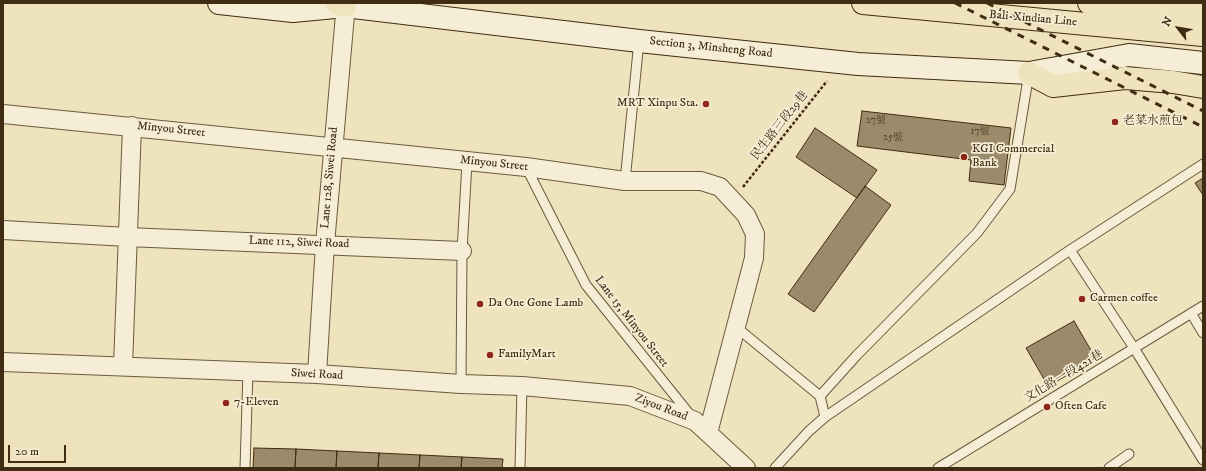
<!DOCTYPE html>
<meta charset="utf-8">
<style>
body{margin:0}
#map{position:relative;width:1206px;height:471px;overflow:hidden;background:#efe3be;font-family:"IM FELL DW Pica",serif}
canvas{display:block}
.frame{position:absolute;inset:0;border:4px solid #3f2c12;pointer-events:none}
.north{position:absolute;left:1158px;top:8px;width:40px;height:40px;-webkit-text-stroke:3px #f5edd5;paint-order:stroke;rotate:301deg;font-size:11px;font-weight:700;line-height:16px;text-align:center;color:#3f2c12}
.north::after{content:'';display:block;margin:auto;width:14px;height:18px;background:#3f2c12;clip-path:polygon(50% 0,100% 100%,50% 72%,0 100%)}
.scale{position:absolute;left:8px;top:445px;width:58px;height:18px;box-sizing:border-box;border:2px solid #3f2c12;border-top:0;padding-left:5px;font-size:12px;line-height:14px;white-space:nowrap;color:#3f2c12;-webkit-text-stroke:3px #f5edd5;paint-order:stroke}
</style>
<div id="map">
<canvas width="1206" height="471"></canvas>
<div class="frame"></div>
<div class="north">N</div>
<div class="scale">20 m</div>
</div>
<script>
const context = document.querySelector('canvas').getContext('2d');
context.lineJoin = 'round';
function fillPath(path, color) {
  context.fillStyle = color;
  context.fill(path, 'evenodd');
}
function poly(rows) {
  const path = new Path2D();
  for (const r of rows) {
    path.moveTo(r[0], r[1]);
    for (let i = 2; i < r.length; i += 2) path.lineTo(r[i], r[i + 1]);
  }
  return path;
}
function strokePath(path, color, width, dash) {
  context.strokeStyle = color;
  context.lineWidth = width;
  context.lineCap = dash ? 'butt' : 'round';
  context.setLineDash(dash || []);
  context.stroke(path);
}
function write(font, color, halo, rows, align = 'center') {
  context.font = font + ' "IM FELL DW Pica","Noto Serif TC",serif';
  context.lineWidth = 3.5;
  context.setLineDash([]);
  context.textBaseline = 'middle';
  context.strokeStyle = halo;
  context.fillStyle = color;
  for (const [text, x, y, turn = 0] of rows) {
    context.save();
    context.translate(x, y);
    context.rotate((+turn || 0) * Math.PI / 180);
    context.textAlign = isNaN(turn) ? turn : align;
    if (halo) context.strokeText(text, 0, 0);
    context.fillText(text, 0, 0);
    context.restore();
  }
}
const building = poly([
 [862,111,1011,128,1004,185,969,181,971,160,857,146,862,111],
 [815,128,877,170,857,198,796,157,815,128],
 [1203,178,1203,195,1195,183,1203,178],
 [865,186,891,205,814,312,788,294,865,186],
 [1074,321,1096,359,1048,386,1026,348,1074,321],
 [254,448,296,449,295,468,253,468,254,448],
 [296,449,337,451,336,468,295,468,296,449],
 [337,451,379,453,378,468,336,468,337,451],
 [379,453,420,455,419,468,378,468,379,453],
 [420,455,462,457,461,468,419,468,420,455],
 [462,457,503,459,502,468,461,468,462,457]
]);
fillPath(building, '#9b8b6b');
strokePath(building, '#3f2c12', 1);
const service = poly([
 [526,167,586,285,691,416],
 [625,181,639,41],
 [1070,250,1134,348,1203,460],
 [1191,313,1203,333],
 [736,327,820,396],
 [461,384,462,251,467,162],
 [825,417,820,396,857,355,977,233,1010,189,1029,73],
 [245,468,248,371],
 [520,468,522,386],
 [775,468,809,431,825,417,1070,250,1203,164],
 [938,468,1203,306],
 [1109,468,1129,454]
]);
const minor = poly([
 [3,114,526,167,625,181,701,181,720,187,746,215,755,234,754,258,708,433],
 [3,230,127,237,462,251],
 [3,362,317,374,461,384,522,386,630,396,695,421,746,468],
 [123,366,132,126],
 [317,374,325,244,346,3]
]);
const secondary = poly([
 [219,3,293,11,345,6,639,41,858,64,1029,73,1129,55,1203,63]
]);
const primary = poly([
 [1029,73,1053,86,1125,78,1173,82,1203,87]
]);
const trunk = poly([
 [337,3,345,6],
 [863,3,1203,35],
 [1089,3,1203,14]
]);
strokePath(service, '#6b5a3d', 11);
strokePath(minor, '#6b5a3d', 20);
strokePath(secondary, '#3f2c12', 24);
strokePath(primary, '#3f2c12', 24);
strokePath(trunk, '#3f2c12', 24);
strokePath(poly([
 [743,187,827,81]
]), '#3f2c12', 2.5, [3, 2]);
strokePath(service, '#f5edd5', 9);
strokePath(minor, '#f5edd5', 18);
strokePath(secondary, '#f5edd5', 22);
strokePath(primary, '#efe3be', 22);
strokePath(trunk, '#efe3be', 22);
strokePath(poly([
 [955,3,1203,127],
 [987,3,1203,111]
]), '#3f2c12', 3, [7, 7]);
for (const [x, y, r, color] of [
 [706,104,4,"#8f2418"],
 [1115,122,4,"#8f2418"],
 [964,157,4,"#8f2418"],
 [1082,299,4,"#8f2418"],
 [480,304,4,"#8f2418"],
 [490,355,4,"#8f2418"],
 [226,403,4,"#8f2418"],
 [1047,407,4,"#8f2418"]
]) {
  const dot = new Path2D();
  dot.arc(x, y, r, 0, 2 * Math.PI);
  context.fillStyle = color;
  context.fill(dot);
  strokePath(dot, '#f5edd5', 1.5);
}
write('10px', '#564428', null, [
 ["27號",876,121],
 ["17號",980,132],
 ["25號",893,138]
]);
write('12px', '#3f2c12', '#f5edd5', [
 ["Bali-Xindian Line",1033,19,5],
 ["Section 3, Minsheng Road",711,48,6],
 ["民生路三段29巷",780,126,-52],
 ["Minyou Street",171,130,6],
 ["Minyou Street",494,164,6],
 ["Lane 128, Siwei Road",330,178,-85],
 ["Lane 112, Siwei Road",299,243,2],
 ["Lane 15, Minyou Street",631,322,52],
 ["Siwei Road",317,375,3],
 ["文化路一段421巷",1064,377,-31],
 ["Ziyou Road",661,408,21]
]);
write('12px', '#3f2c12', '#f5edd5', [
 ["MRT Xinpu Sta.",698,104,"right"],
 ["老菜水煎包",1123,122],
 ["KGI Commercial",972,150],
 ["Bank",972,164],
 ["Carmen coffee",1090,299],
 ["Da One Gone Lamb",488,304],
 ["FamilyMart",498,355],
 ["7-Eleven",234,403],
 ["Often Cafe",1055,407]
], 'left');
</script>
